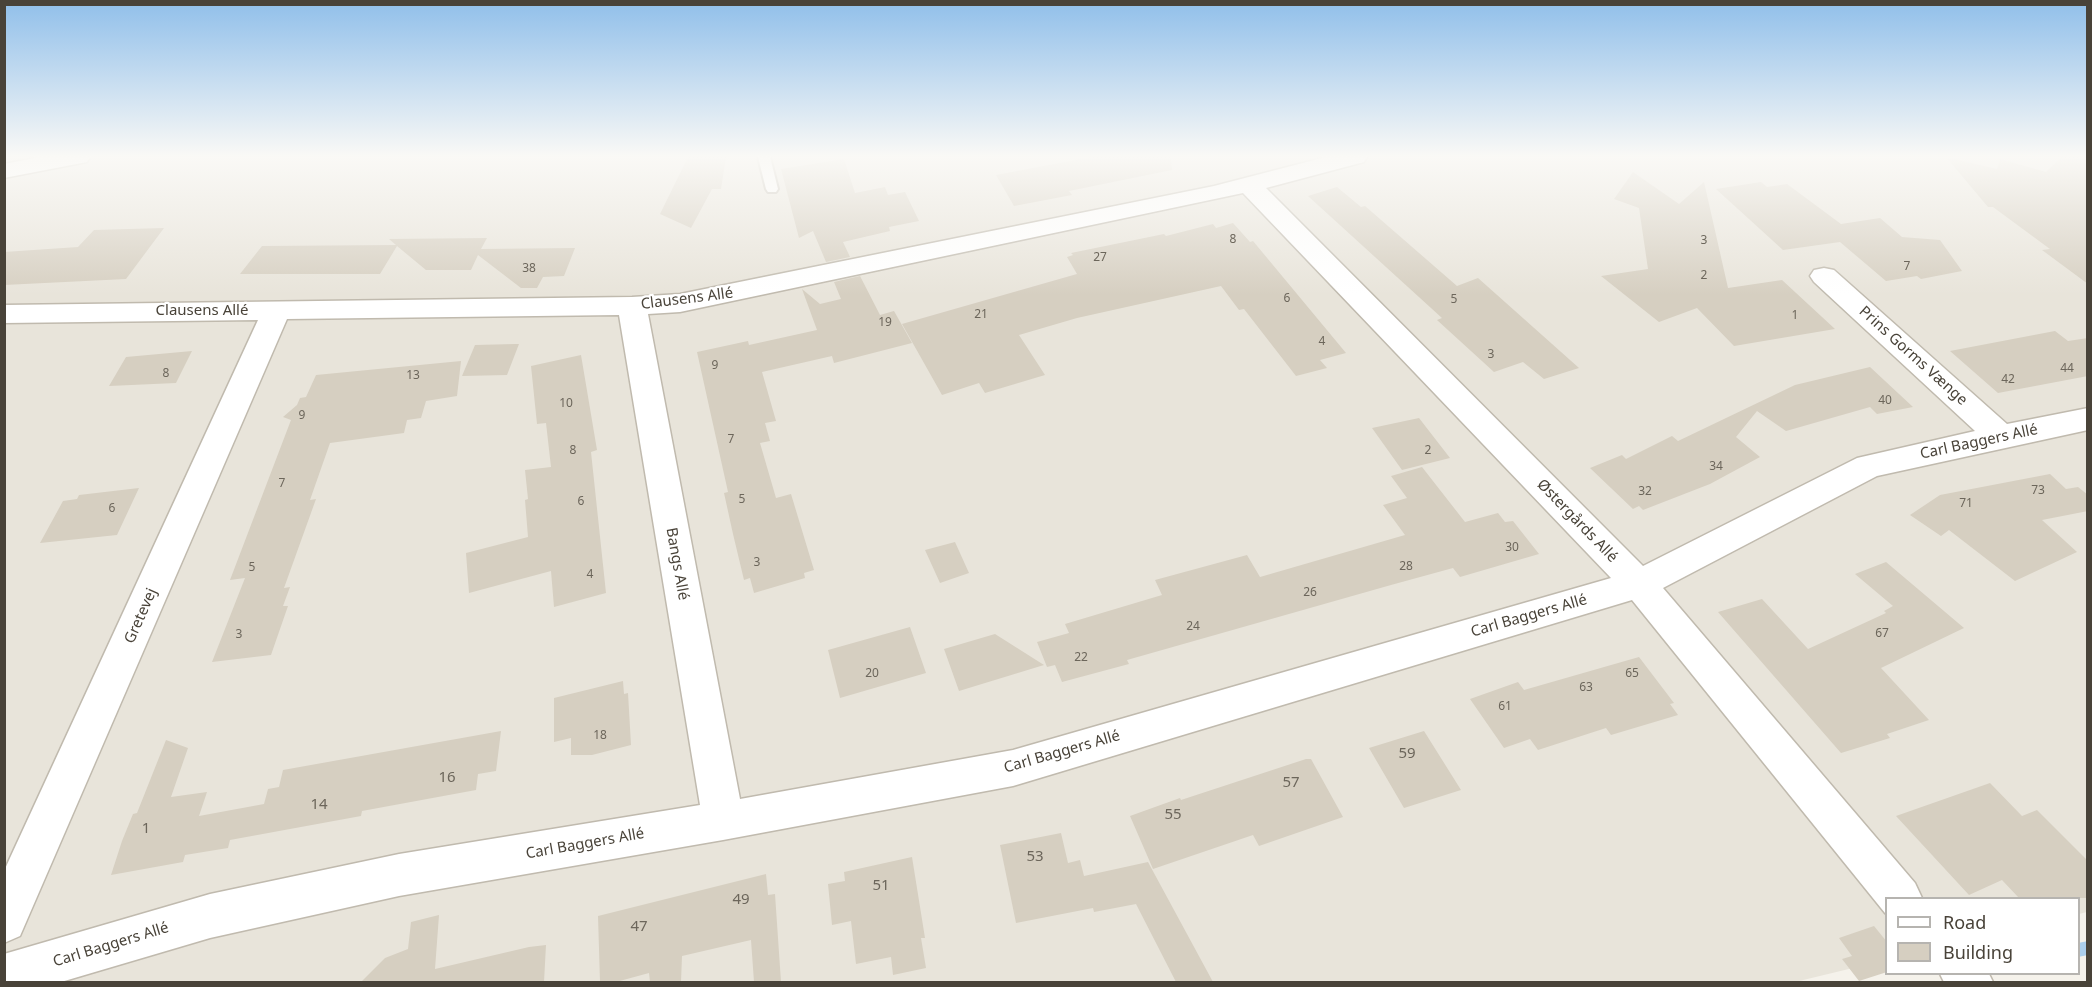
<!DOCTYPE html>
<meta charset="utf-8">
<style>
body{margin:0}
#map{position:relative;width:2092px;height:987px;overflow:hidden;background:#f5f2eb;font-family:"Noto Sans",sans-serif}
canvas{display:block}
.frame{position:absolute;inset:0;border:6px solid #494339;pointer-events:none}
.legend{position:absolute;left:1885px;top:897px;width:195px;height:78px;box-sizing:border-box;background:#fff;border:2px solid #b6b4b0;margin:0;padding:8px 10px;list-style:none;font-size:18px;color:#494339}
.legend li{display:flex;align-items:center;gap:12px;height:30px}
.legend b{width:30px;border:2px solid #b6b4b0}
</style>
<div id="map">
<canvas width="2092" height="987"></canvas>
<div class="frame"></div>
<ul class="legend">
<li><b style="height:8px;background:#fff"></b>Road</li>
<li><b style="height:16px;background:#d6cfc1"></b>Building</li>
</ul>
</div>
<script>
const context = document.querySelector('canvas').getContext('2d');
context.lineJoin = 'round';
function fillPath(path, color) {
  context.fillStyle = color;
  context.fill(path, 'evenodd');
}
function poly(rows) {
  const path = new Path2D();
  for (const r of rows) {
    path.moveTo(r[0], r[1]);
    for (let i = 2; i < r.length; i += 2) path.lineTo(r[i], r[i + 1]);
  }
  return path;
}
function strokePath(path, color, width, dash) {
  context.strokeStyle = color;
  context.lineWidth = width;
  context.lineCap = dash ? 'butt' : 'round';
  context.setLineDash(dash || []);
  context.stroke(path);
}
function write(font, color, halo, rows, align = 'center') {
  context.font = font + ' "Noto Sans",sans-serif';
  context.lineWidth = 4.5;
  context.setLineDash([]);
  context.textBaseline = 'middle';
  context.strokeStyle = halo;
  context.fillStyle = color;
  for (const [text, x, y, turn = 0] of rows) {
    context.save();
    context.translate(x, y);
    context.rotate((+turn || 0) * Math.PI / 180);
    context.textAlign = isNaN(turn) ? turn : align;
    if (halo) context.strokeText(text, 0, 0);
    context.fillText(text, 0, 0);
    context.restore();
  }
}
fillPath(poly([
 [5,157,2087,157,2087,912,2079,914,2078,898,1886,898,1886,960,1795,982,5,982]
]), '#e8e4da');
fillPath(poly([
 [2088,941,2088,955,2078,957,2078,943,2088,941]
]), '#accfed');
fillPath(poly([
 [688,157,726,157,721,189,712,189,691,228,660,214],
 [1091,157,1171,157,1172,170,1069,191,1072,195,1014,206,996,175],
 [1946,157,1997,169,2000,159,2046,172,2062,157,2088,157,2088,284,2042,250,2050,249,1993,207,1988,207],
 [844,159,855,193,885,187,888,195,905,192,919,221,889,227,890,231,843,242,850,257,826,262,813,231,799,238,781,169],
 [1633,172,1679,204,1704,182,1728,288,1782,280,1835,329,1734,346,1697,308,1659,322,1601,276,1648,269,1639,208,1614,199],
 [1761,182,1767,187,1787,184,1841,224,1880,218,1902,237,1940,240,1962,271,1921,279,1917,276,1886,281,1840,242,1783,250,1716,189],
 [1337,187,1361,207,1365,206,1457,286,1478,278,1579,368,1544,379,1523,362,1494,372,1437,320,1442,318,1308,196],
 [1233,223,1250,242,1253,241,1346,353,1320,360,1327,368,1296,376,1244,309,1239,310,1221,286,1077,318,1019,335,1045,375,985,393,979,383,942,395,902,324,1077,274,1067,257,1073,255,1071,253,1164,234,1166,236,1213,224,1216,228],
 [164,228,126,279,4,285,4,252,78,247,94,230],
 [487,238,481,249,575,248,564,276,543,277,537,288,521,288,478,255,471,270,426,270,397,246,380,274,240,274,262,246,396,245,389,239],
 [860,276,880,315,894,311,912,343,834,363,832,356,762,372,776,421,765,423,770,441,760,443,776,498,791,494,814,570,804,573,805,578,754,593,750,578,744,580,733,534,724,493,728,492,697,352,748,341,749,345,817,330,802,289,820,304,841,299,834,282],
 [2055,331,2068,341,2088,338,2088,376,1998,393,1950,351],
 [515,344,519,344,507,375,462,376,475,345],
 [192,351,176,383,109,386,126,357],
 [581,355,597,450,591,452,606,593,554,607,551,571,469,593,466,553,528,537,525,500,528,499,525,470,551,467,546,423,537,424,531,366],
 [461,361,457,396,426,401,421,418,407,420,404,433,330,443,310,500,316,499,284,588,290,587,283,606,288,606,271,655,212,662,245,578,230,580,291,420,283,417,297,405,300,398,306,397,316,375],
 [1870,367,1913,407,1877,414,1870,407,1786,431,1757,411,1736,437,1760,457,1710,484,1643,510,1639,506,1633,509,1590,468,1622,455,1626,459,1672,436,1678,441,1795,385],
 [1419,418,1450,458,1402,470,1372,428],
 [1422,467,1465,522,1498,513,1505,522,1513,521,1539,554,1460,577,1453,568,1391,585,1127,660,1129,664,1062,682,1055,665,1047,667,1037,642,1069,633,1065,624,1162,595,1155,580,1247,555,1260,577,1405,535,1383,505,1407,498,1391,476],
 [2050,474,2066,489,2078,487,2088,495,2088,511,2042,520,2077,552,2015,581,1949,530,1941,536,1910,515,1940,495],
 [139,488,117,535,40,543,63,501,77,499,79,495],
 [955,542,969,573,940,583,925,550],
 [1886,562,1964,628,1881,668,1929,720,1887,734,1890,738,1841,753,1718,612,1762,599,1808,649,1886,613,1884,611,1893,606,1855,574],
 [910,627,926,673,840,698,828,650],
 [995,634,1044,665,959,691,944,649],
 [1639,657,1674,703,1670,704,1678,715,1611,735,1606,728,1538,750,1530,739,1504,748,1470,699,1518,682,1524,690],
 [623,681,624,694,628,693,631,745,592,755,571,755,571,738,554,742,554,698],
 [501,731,496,771,478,774,476,790,362,811,361,816,230,840,228,848,185,855,183,862,111,875,122,841,133,814,137,813,166,740,188,748,171,797,207,792,199,816,264,804,268,789,279,787,283,770],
 [1424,731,1461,790,1404,808,1369,748],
 [1306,759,1311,759,1343,817,1259,846,1253,835,1153,869,1130,816,1180,798,1181,800],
 [1990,783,2022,816,2037,810,2088,861,2088,898,2019,898,2002,880,1969,895,1896,816],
 [1061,833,1068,863,1080,860,1084,876,1148,862,1213,982,1176,982,1136,904,1094,912,1093,908,1016,923,1000,845],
 [912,857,925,938,921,938,926,968,893,975,891,957,856,964,851,921,832,925,828,884,845,881,844,872],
 [766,874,768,895,775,894,781,982,754,982,751,940,682,956,681,982,650,982,649,973,616,982,600,982,598,916],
 [439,915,435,969,529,947,546,945,544,982,361,982,385,958,408,949,411,922],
 [1874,926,1887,942,1887,972,1859,981,1842,959,1852,956,1839,938]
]), '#d6cfc1');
const service = poly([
 [758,157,770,157,778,189,776,192,768,192,766,189,758,157]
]);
const minor = poly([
 [40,157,90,157,87,162,4,178,4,164,40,157],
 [1326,157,1367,157,1364,162,1266,188,1643,566,1857,458,1975,431,1814,282,1810,276,1814,270,1824,268,1834,270,2007,424,2088,408,2088,430,1877,476,1663,588,1915,883,1922,898,1886,898,1886,914,1885,913,1632,600,1013,786,723,840,399,896,210,938,61,982,4,982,4,954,210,894,399,854,700,805,619,315,287,319,20,936,4,943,4,871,258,320,4,323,4,305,632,297,680,294,1214,186,1326,157],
 [1243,193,1611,578,1013,750,740,799,648,314,680,312,1243,193],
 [1940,974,1989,974,1993,982,1944,982,1940,974]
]);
strokePath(service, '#c0baae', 4);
strokePath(minor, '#c0baae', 3);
fillPath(service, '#fff');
fillPath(minor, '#fff');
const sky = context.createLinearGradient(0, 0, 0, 295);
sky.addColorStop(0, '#90bfea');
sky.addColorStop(0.53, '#faf9f6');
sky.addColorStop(1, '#faf9f600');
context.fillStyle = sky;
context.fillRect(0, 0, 2092, 295);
write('12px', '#6c665b', null, [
 ["8",1233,240],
 ["3",1704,241],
 ["27",1100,258],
 ["7",1907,267],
 ["38",529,269],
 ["2",1704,276],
 ["6",1287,299],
 ["5",1454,300],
 ["21",981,315],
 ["1",1795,316],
 ["19",885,323],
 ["4",1322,342],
 ["3",1491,355],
 ["9",715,366],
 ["44",2067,369],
 ["8",166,374],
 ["13",413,376],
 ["42",2008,380],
 ["40",1885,401],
 ["10",566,404],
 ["9",302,416],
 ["7",731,440],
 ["8",573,451],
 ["2",1428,451],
 ["34",1716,467],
 ["7",282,484],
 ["73",2038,491],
 ["32",1645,492],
 ["5",742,500],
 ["6",581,502],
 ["71",1966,504],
 ["6",112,509],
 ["30",1512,548],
 ["3",757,563],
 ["28",1406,567],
 ["5",252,568],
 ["4",590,575],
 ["26",1310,593],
 ["24",1193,627],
 ["67",1882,634],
 ["3",239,635],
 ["22",1081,658],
 ["20",872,674],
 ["65",1632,674],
 ["63",1586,688],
 ["61",1505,707],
 ["18",600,736]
]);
write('15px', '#494339', '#fff', [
 ["Clausens Allé",687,299,-7],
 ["Clausens Allé",202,311],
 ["Prins Gorms Vænge",1913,356,42],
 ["Carl Baggers Allé",1979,442,-12],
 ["Østergårds Allé",1577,521,46],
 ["Bangs Allé",677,564,80],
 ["Gretevej",141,616,-66],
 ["Carl Baggers Allé",1529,616,-16],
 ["Carl Baggers Allé",1062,752,-16],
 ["Carl Baggers Allé",585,844,-10],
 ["Carl Baggers Allé",111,945,-17]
]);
write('15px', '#6c665b', null, [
 ["59",1407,754],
 ["16",447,778],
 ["57",1291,783],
 ["14",319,805],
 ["55",1173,815],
 ["1",146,829],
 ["53",1035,857],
 ["51",881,886],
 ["49",741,900],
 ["47",639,927]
]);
</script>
